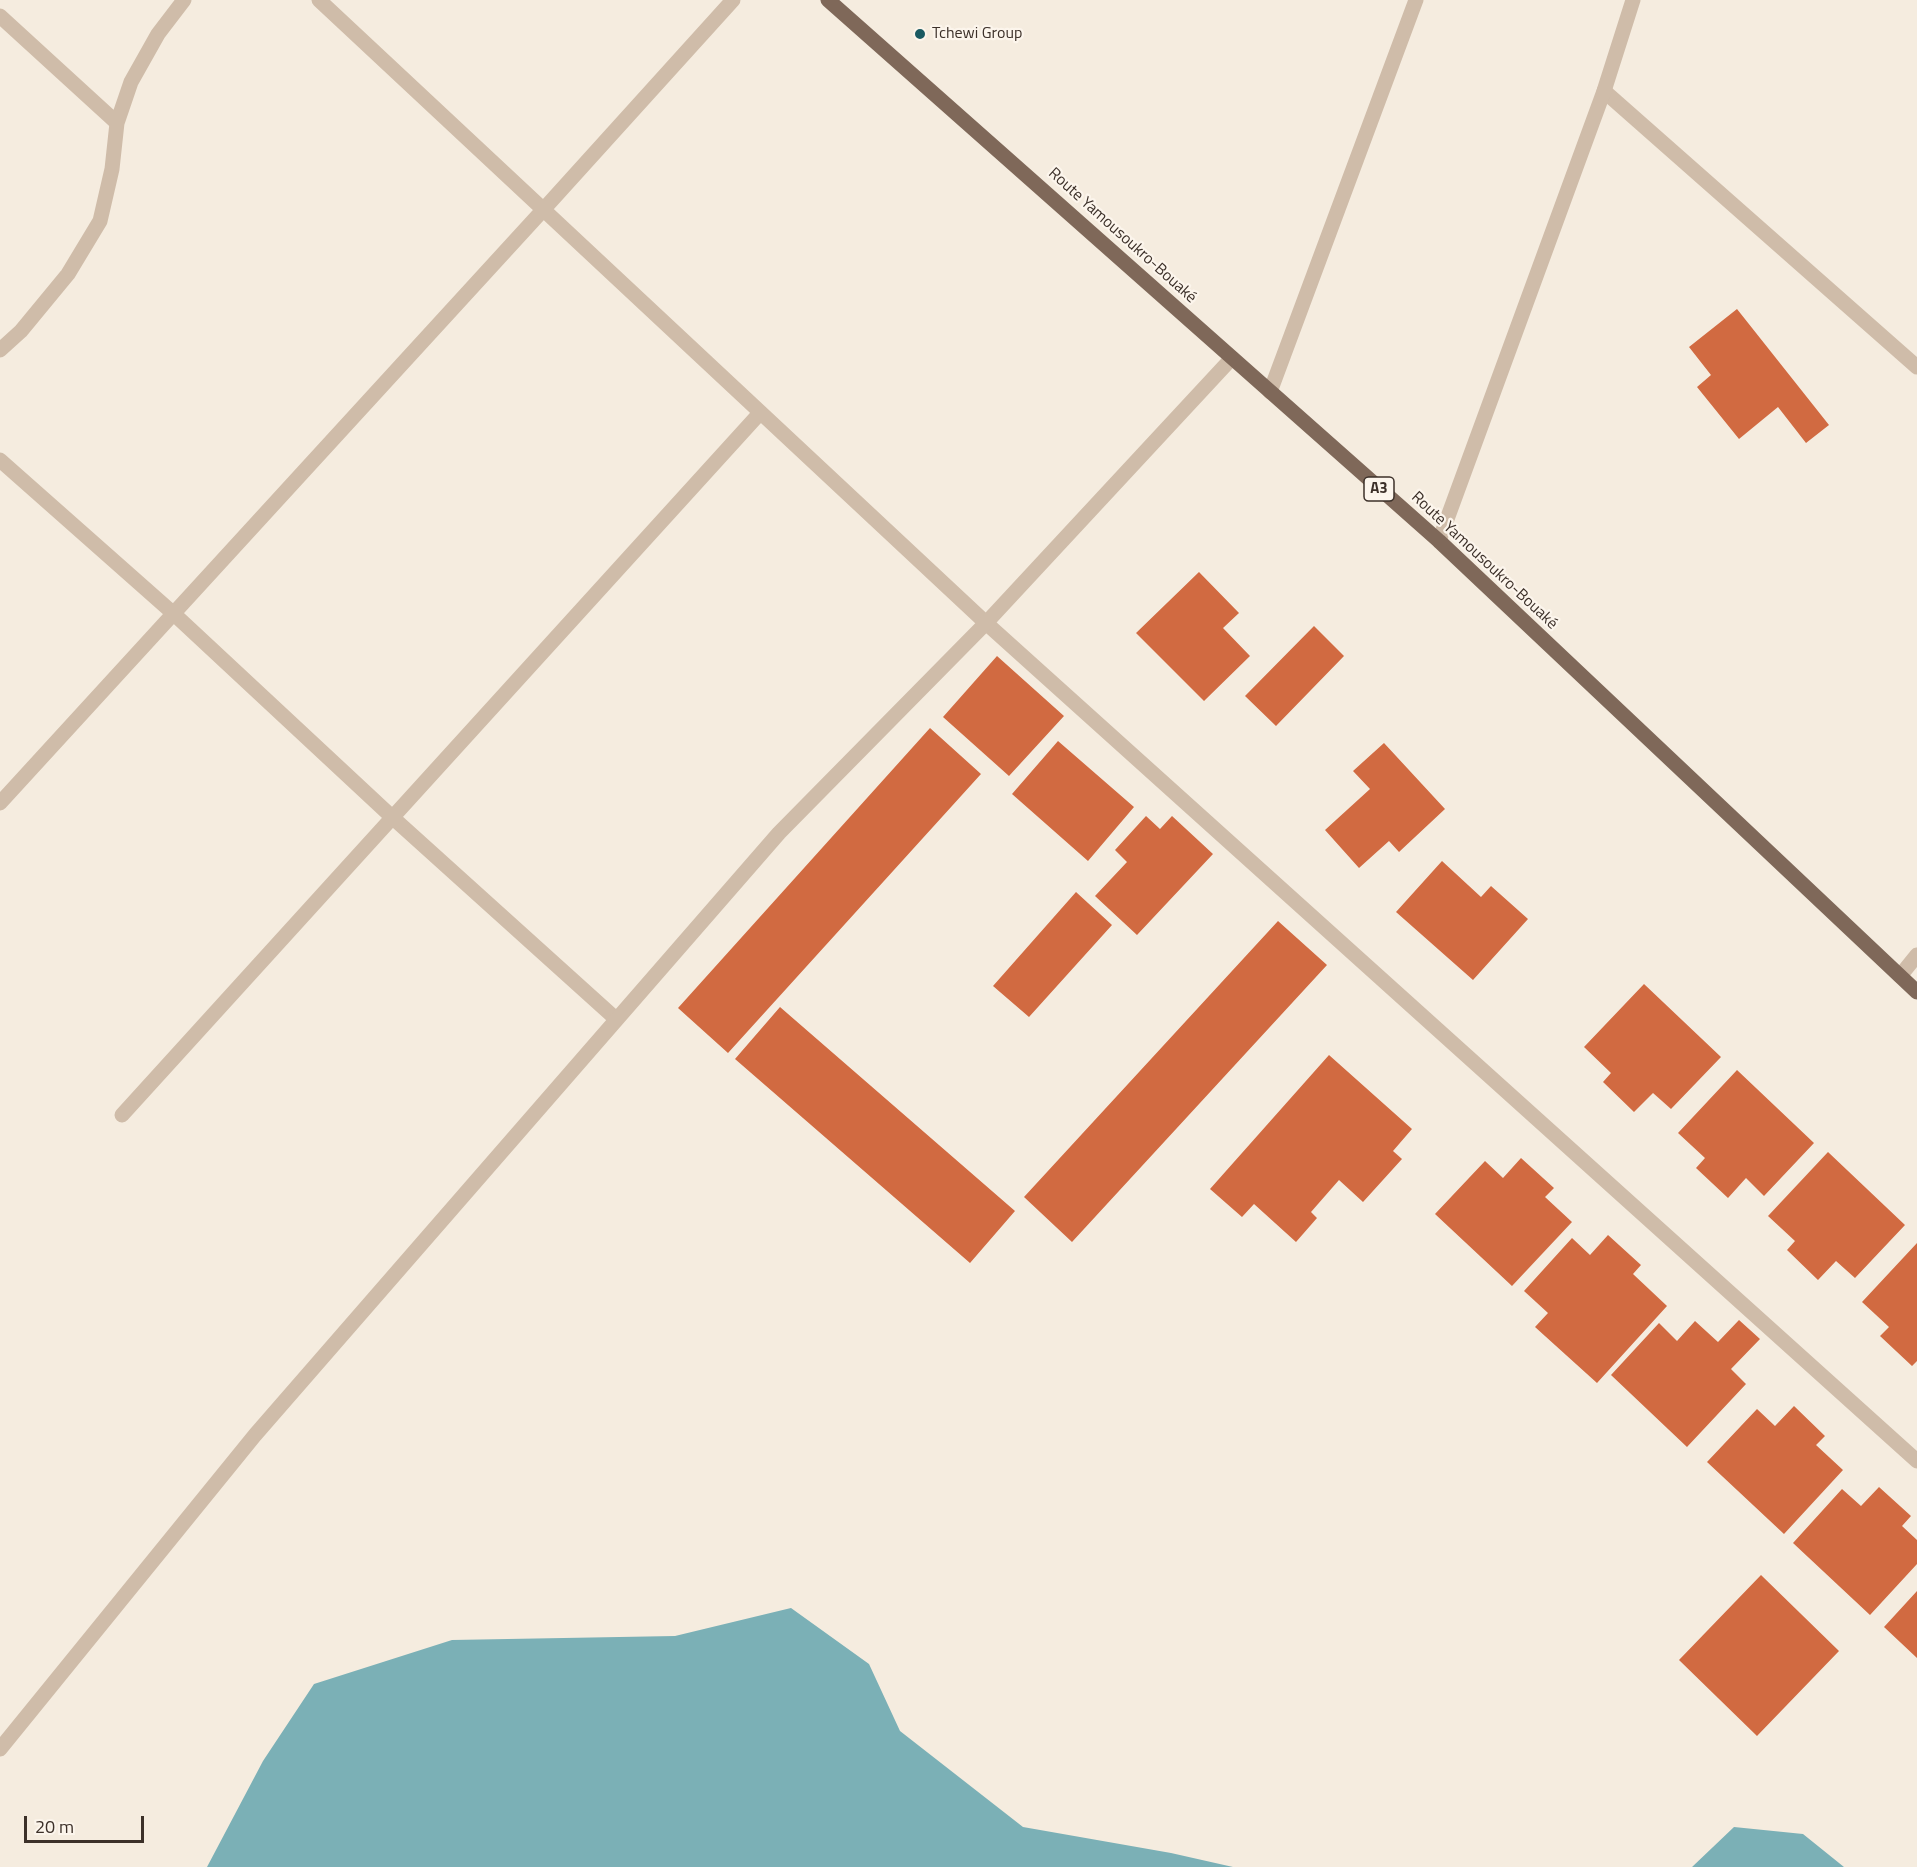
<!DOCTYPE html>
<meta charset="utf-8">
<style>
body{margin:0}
#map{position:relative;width:1917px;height:1867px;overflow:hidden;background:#f5ecdf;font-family:"Titillium Web",sans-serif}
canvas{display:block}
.scale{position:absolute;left:24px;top:1816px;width:120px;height:27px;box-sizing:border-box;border:3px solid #3c3029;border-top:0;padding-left:8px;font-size:18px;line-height:21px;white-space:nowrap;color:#3c3029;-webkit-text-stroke:4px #fcf5ec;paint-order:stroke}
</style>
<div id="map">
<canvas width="1917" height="1867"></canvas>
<div class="scale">20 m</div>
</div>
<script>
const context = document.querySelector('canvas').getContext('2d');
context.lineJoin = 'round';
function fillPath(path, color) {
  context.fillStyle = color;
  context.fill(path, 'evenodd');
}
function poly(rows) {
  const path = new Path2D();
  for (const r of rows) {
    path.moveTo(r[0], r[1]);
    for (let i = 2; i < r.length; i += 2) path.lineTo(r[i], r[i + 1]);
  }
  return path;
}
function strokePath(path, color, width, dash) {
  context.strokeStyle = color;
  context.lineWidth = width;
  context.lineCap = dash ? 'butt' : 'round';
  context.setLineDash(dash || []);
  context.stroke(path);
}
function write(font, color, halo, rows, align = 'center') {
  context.font = font + ' "Titillium Web",sans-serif';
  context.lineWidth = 4.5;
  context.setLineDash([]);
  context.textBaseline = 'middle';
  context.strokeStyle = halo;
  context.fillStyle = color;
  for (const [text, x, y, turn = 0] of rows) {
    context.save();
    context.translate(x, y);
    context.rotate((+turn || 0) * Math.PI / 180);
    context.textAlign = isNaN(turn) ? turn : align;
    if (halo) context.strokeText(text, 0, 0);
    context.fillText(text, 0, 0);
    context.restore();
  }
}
fillPath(poly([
 [791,1608,869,1664,900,1731,1023,1827,1171,1853,1233,1867,207,1867,263,1761,314,1684,452,1640,675,1636],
 [1734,1827,1803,1834,1844,1867,1692,1867]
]), '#7bb0b6');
fillPath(poly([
 [1737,309,1829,425,1806,443,1778,407,1739,439,1697,387,1711,375,1689,347],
 [1199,572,1239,613,1223,628,1250,656,1204,701,1136,633],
 [1314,626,1344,656,1276,726,1245,696],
 [997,656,1064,716,1009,776,943,717],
 [930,728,981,774,728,1053,678,1008],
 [1058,741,1134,807,1088,861,1012,794],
 [1384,743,1445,809,1399,852,1389,841,1359,868,1325,830,1370,789,1353,771],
 [1146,816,1160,829,1172,816,1213,854,1137,935,1095,896,1127,862,1115,850],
 [1442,861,1481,897,1491,886,1528,919,1473,980,1396,912],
 [1076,892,1112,925,1029,1017,993,986],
 [1278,921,1327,965,1072,1242,1024,1197],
 [1644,984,1721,1057,1671,1109,1653,1093,1634,1112,1603,1082,1611,1073,1584,1047],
 [780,1007,1015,1211,970,1263,735,1059],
 [1329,1055,1412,1129,1393,1151,1402,1159,1363,1202,1339,1180,1311,1212,1317,1218,1296,1242,1254,1204,1242,1217,1210,1189],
 [1737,1070,1814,1143,1764,1196,1746,1178,1728,1198,1696,1168,1705,1158,1678,1133],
 [1828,1152,1905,1225,1855,1278,1836,1261,1818,1280,1787,1250,1795,1241,1768,1216],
 [1521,1158,1554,1188,1545,1197,1572,1222,1512,1286,1435,1214,1485,1161,1503,1178],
 [1608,1235,1641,1265,1633,1274,1667,1306,1597,1383,1535,1327,1548,1313,1524,1291,1572,1238,1590,1255],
 [1917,1243,1917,1361,1912,1366,1880,1336,1889,1327,1862,1302],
 [1739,1320,1760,1339,1731,1369,1746,1384,1687,1447,1611,1375,1659,1323,1677,1341,1695,1321,1718,1342],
 [1794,1406,1825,1436,1816,1445,1843,1470,1784,1534,1707,1462,1757,1409,1775,1426],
 [1879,1487,1911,1516,1902,1526,1917,1540,1917,1564,1870,1615,1793,1543,1842,1489,1861,1506],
 [1761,1575,1839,1651,1757,1736,1679,1660],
 [1917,1591,1917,1658,1884,1627]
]), '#d16a41');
strokePath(poly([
 [319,0,986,623,1917,1461],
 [0,16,117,123],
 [1604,91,1917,367],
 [0,350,21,331,68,274,100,221,112,169,117,123,131,82,158,34,184,0],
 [1270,392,1416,0],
 [0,460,174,614,392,817,616,1019],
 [0,803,543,210,733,0],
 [1900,976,1917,955],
 [122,1115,760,413]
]), '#cfbca9', 15);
strokePath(poly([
 [1439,541,1604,91,1633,0],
 [0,1749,255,1435,779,833,986,623,1232,358]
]), '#cfbca9', 15);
strokePath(poly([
 [828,0,1439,541,1917,992]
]), '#7f6859', 15);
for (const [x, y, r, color] of [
 [920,34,6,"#1a5a62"]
]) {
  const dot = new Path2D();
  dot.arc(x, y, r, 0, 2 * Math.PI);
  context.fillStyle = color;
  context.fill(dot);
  strokePath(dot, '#fcf5ec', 2);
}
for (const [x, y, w] of [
 [1379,489,30]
]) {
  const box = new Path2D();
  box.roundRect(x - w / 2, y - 12, w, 24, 4.5);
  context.fillStyle = '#fcf5ec';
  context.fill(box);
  strokePath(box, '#3c3029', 1.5);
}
write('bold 15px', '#3c3029', null, [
 ["A3",1379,489]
]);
write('16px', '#3c3029', '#fcf5ec', [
 ["Tchewi Group",932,34]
], 'left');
write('16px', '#3c3029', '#fcf5ec', [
 ["Route Yamousoukro-Bouaké",1122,236,42],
 ["Route Yamousoukro-Bouaké",1484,561,43]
]);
</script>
